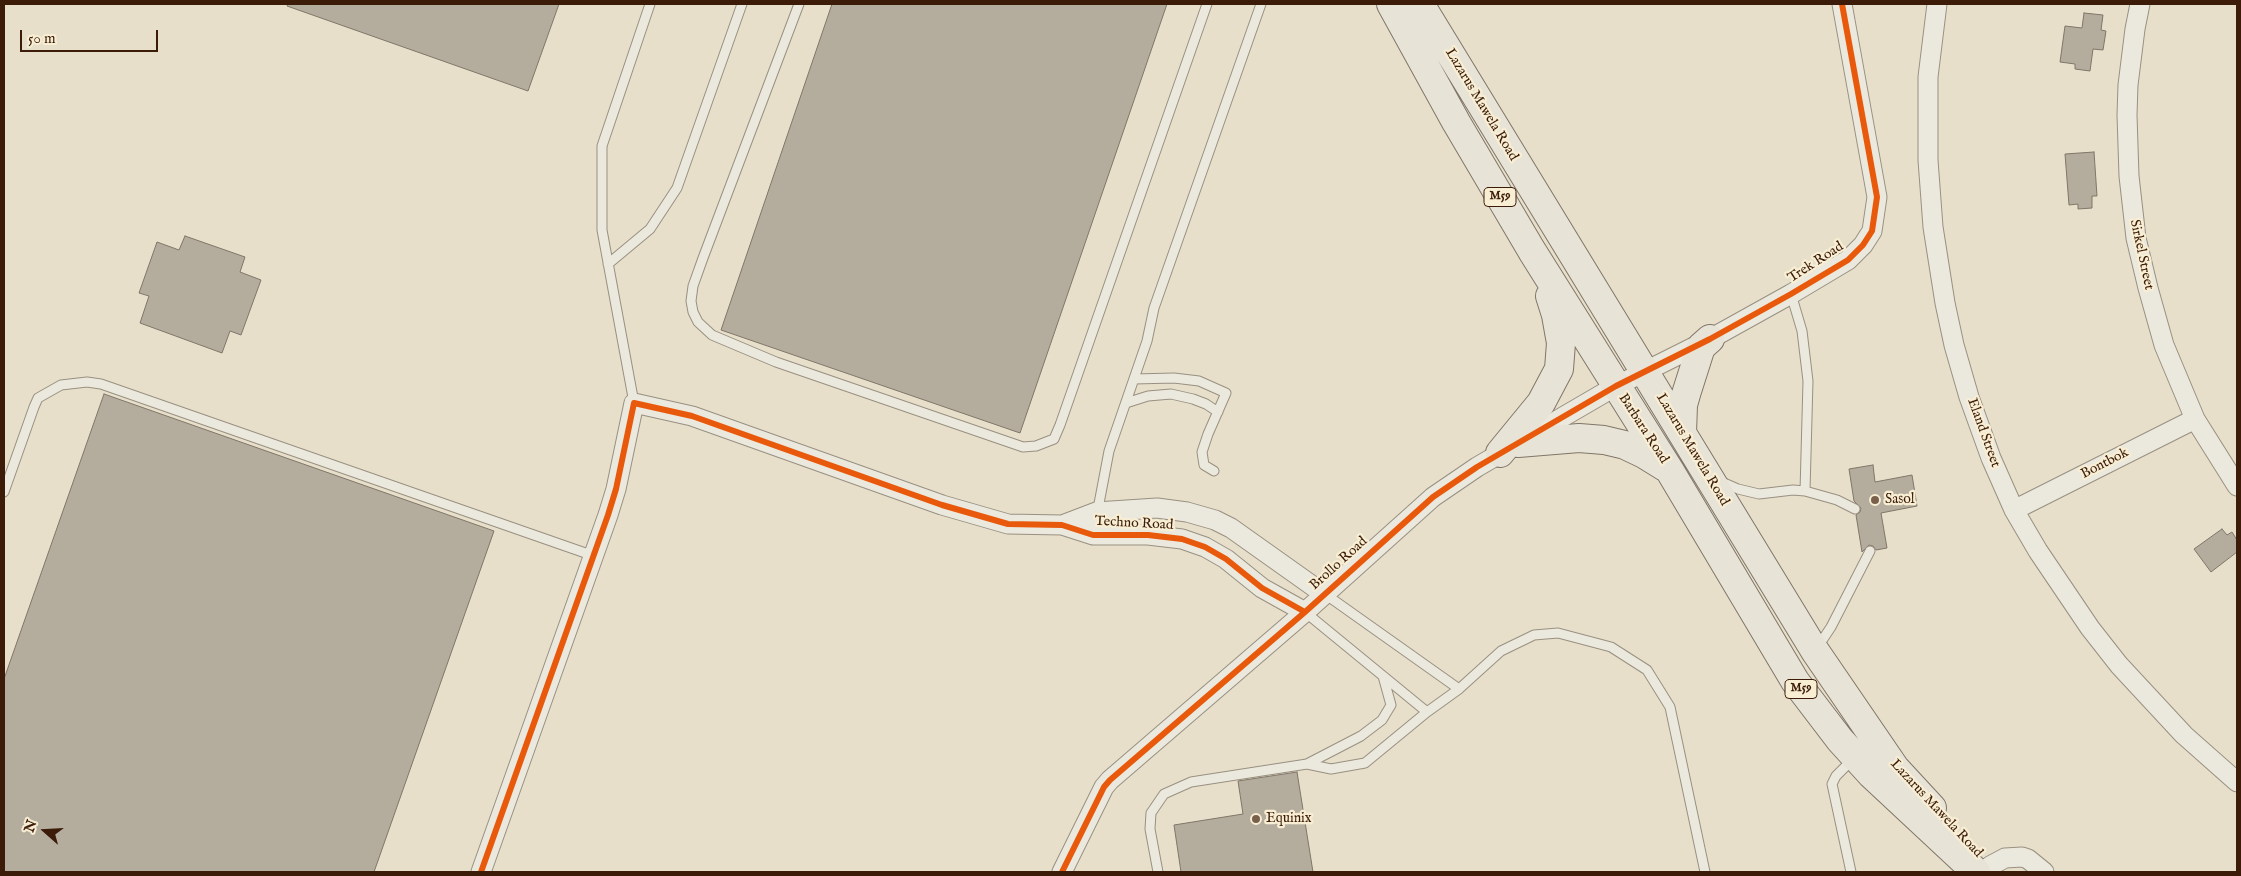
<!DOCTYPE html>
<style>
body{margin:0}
#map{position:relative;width:2241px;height:876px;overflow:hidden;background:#e7dfca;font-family:"IM FELL English",serif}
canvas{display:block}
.frame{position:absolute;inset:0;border:5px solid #3c1c08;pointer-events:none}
.north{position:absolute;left:20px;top:806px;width:50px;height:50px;-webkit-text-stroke:4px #f8eed4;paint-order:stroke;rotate:289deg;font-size:14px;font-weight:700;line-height:20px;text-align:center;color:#3c1c08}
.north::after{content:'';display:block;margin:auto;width:18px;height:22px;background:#3c1c08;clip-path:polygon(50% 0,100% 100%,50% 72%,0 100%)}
.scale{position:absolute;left:20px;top:30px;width:138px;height:22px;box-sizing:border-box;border:2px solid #3c1c08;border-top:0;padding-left:6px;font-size:15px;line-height:18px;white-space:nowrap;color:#3c1c08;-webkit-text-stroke:4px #f8eed4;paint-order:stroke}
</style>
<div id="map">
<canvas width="2241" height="876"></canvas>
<div class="frame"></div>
<div class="north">N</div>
<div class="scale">50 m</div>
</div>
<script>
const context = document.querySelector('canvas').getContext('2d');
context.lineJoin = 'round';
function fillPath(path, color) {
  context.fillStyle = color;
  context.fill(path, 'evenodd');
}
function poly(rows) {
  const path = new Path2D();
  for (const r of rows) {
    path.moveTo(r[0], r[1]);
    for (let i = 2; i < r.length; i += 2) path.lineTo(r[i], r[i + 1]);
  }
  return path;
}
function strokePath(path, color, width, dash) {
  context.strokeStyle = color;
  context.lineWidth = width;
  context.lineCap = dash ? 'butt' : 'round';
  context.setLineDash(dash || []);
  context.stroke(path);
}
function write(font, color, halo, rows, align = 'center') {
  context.font = font + ' "IM FELL English",serif';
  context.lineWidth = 4.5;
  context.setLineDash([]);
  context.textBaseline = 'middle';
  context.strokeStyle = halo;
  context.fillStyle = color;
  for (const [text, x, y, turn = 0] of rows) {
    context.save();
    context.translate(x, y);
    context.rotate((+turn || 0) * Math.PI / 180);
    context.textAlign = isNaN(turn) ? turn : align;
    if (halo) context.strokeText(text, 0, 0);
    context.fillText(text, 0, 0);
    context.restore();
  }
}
const building = poly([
 [288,4,559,4,528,91,287,6,288,4],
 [832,4,1167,4,1020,433,721,330,832,4],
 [2084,13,2103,15,2101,30,2106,31,2103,50,2093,49,2090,71,2075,69,2075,64,2060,62,2065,26,2082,28,2084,13],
 [2094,152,2097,196,2092,196,2092,208,2078,209,2078,204,2069,205,2065,154,2094,152],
 [185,236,245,257,240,272,261,280,241,335,230,331,222,353,140,323,149,296,139,293,157,242,179,250,185,236],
 [104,394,494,531,374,872,4,872,4,679,104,394],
 [1873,465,1875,482,1912,475,1917,506,1881,513,1887,548,1876,550,1873,546,1869,545,1862,552,1856,515,1860,512,1861,508,1854,501,1849,469,1873,465],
 [2222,529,2227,535,2232,532,2237,540,2237,552,2211,572,2194,549,2222,529],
 [1297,772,1313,872,1181,872,1174,825,1243,814,1238,781,1297,772]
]);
fillPath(building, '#b4ac9d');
strokePath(building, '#807669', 1);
const service = poly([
 [799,4,703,258,693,286,691,301,693,312,698,322,712,335,776,362,1023,447,1036,446,1054,439,1060,425,1207,4],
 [608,264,650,229,677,188,742,4],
 [1791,294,1802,331,1808,381,1805,491],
 [1134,379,1174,378,1199,381,1226,393,1208,434,1202,452,1204,465,1214,471],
 [634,403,602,230,602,146,650,4],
 [1126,403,1148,396,1171,394,1193,399,1206,404,1218,412],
 [1722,482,1738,489,1759,494,1793,490,1805,491,1837,500,1855,509],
 [4,492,34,407,38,398,61,385,87,382,101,384,594,556],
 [1093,535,1109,451,1147,341,1154,308,1261,4],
 [1325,594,1459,689],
 [1305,612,1427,712],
 [1817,648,1831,627,1870,551],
 [1307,764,1331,769,1365,763,1427,712,1459,689,1501,651,1534,635,1558,633,1611,647,1647,670,1670,707,1705,872],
 [1158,872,1150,829,1151,813,1164,794,1191,782,1307,764,1361,736,1382,720,1391,705,1383,676],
 [1851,872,1832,784,1836,776,1853,759]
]);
const minor = poly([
 [1937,4,1928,77,1928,160,1933,227,1945,303,1954,345,1969,397,1991,458,2014,510,2038,551,2090,628,2119,665,2184,735,2237,782],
 [2140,4,2135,29,2128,85,2127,115,2129,176,2136,238,2148,288,2164,345,2195,419,2237,486],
 [2014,510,2195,419],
 [1062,525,1096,512,1157,508,1187,512,1215,520,1231,528,1324,594],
 [1990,866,2005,858,2022,857,2028,859,2044,872],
 [481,872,608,515,616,489,634,403,692,416,942,505,1008,524,1062,525,1093,535,1148,535,1182,539,1205,547,1226,559,1262,588,1305,612],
 [1062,872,1104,787,1110,780,1305,612,1433,497,1477,467,1616,386,1710,339,1791,294,1848,260,1863,245,1872,231,1877,197,1842,4]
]);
const primary = poly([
 [1391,4,1456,122,1532,251,1670,471,1795,681,1840,740,1871,774,1976,872],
 [1420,4,1815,651,1895,768,1932,808],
 [1682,433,1683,405,1687,391,1701,347,1710,339],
 [1518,443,1579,438,1604,440,1625,445,1644,454,1665,467],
 [1500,453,1541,403,1559,369,1561,343,1556,315,1550,296]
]);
strokePath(service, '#999081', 11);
strokePath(minor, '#999081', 21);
strokePath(primary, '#807669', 30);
strokePath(service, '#ebe8dd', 9);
strokePath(minor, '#ebe8dd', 19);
strokePath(primary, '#e8e3d7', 28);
strokePath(poly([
 [481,872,608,515,616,489,634,403,692,416,942,505,1008,524,1062,525,1093,535,1148,535,1182,539,1205,547,1226,559,1262,588,1305,612],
 [1062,872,1104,787,1110,780,1305,612,1433,497,1477,467,1616,386,1710,339,1791,294,1848,260,1863,245,1872,231,1877,197,1842,4]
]), '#e8590c', 6);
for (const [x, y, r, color] of [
 [1875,500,5,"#78604c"],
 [1256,819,5,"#78604c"]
]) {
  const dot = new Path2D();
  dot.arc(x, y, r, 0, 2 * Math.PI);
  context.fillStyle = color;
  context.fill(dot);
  strokePath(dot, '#f8eed4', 2);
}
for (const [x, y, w] of [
 [1500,197,32],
 [1801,689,32]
]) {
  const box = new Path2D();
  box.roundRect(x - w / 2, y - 9.5, w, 19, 4);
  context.fillStyle = '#f8eed4';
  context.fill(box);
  strokePath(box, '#3c1c08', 1);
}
write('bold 12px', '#3c1c08', null, [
 ["M59",1500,197],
 ["M59",1801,689]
]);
write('14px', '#3c1c08', '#f8eed4', [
 ["Lazarus Mawela Road",1481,105,59],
 ["Sirkel Street",2141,255,78],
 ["Trek Road",1816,263,-33],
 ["Barbara Road",1643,429,57],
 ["Eland Street",1983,433,70],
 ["Lazarus Mawela Road",1692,450,59],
 ["Bontbok",2105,464,-27],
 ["Techno Road",1134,524,3],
 ["Brollo Road",1339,564,-42],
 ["Lazarus Mawela Road",1936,809,47]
]);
write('14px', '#3c1c08', '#f8eed4', [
 ["Sasol",1885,500],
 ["Equinix",1266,819]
], 'left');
</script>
